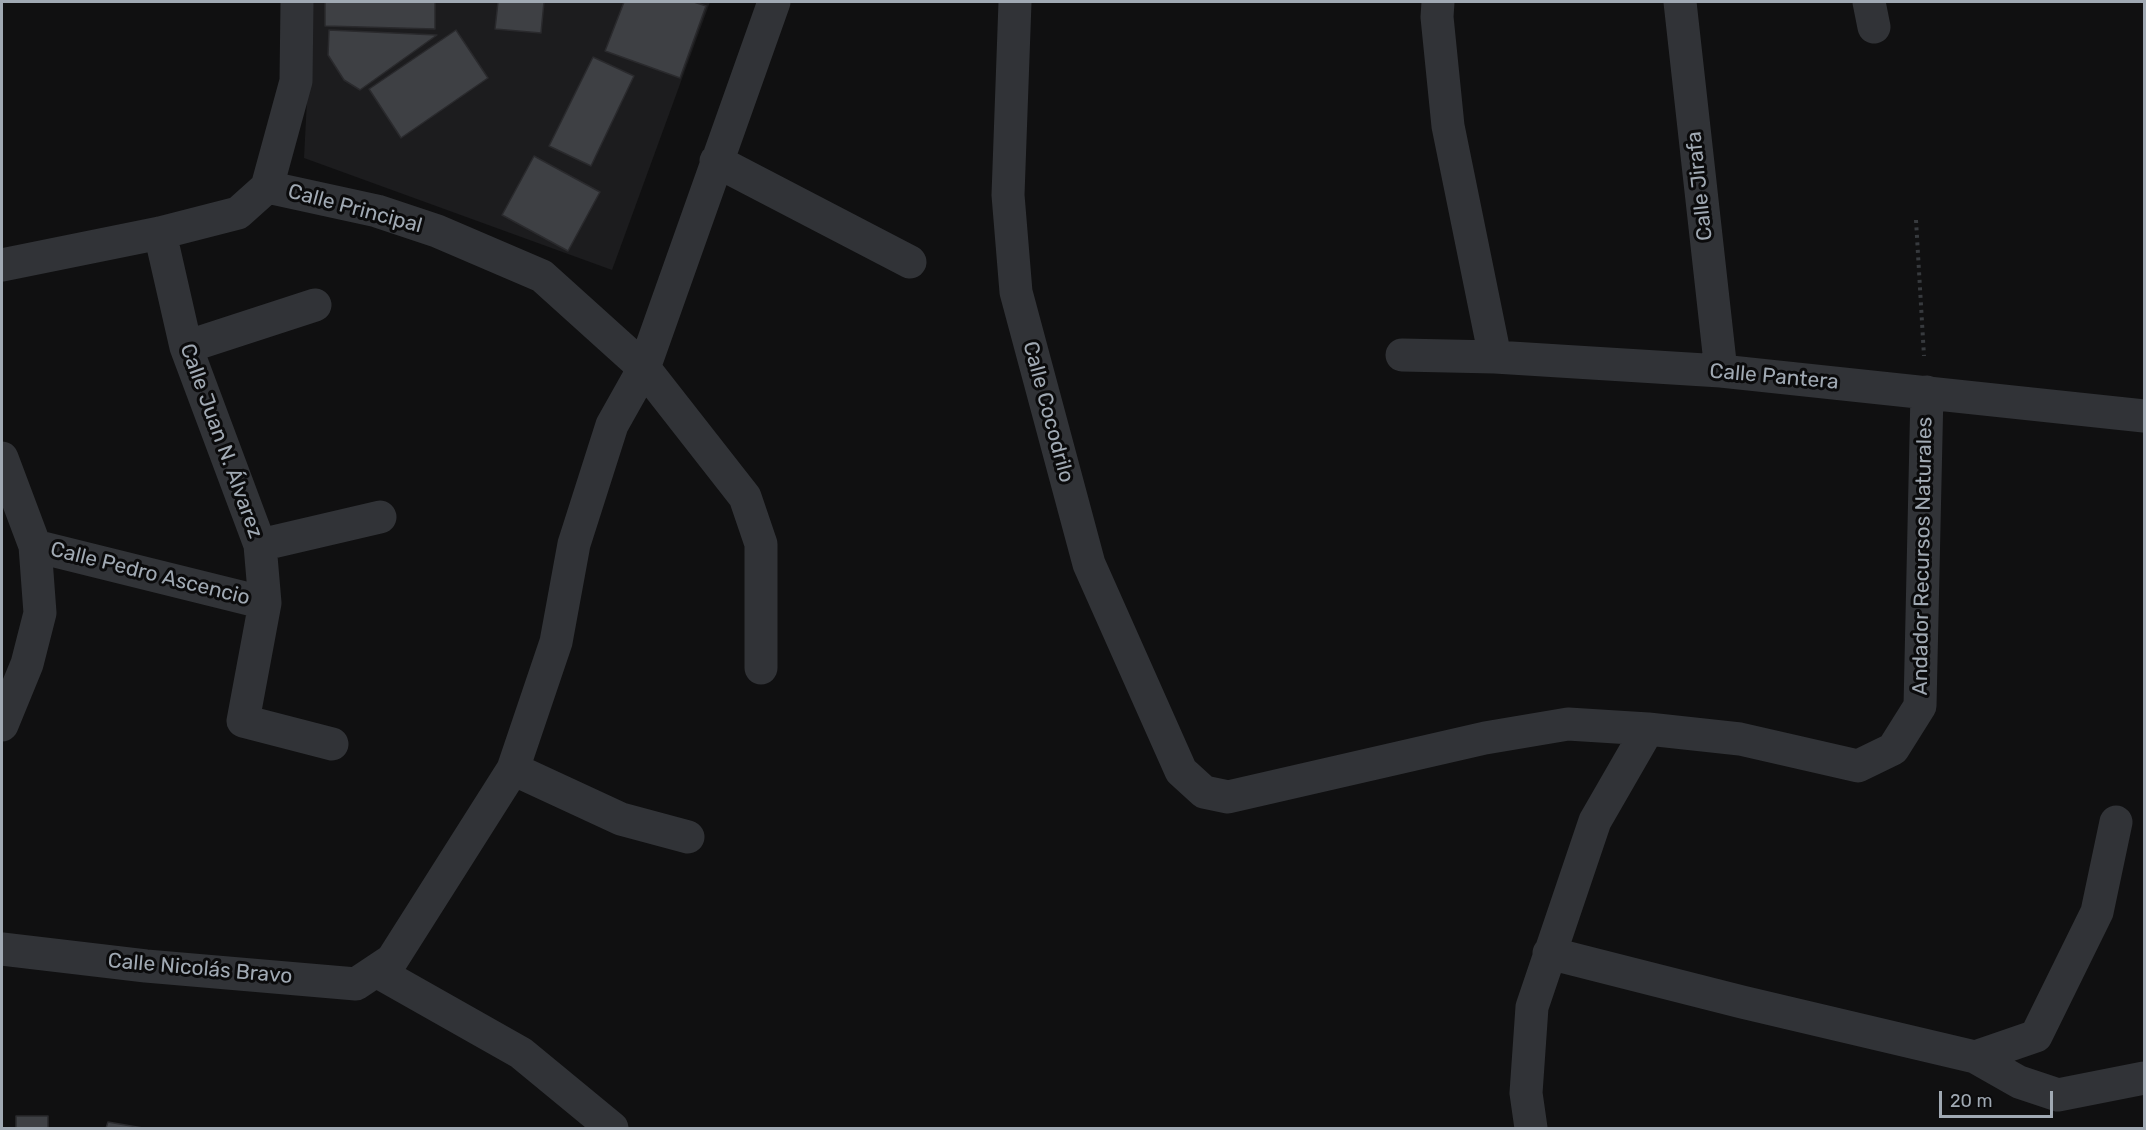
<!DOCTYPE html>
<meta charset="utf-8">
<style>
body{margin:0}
#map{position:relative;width:2146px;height:1130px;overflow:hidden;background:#101011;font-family:Rubik,sans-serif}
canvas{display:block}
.frame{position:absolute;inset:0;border:3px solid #a0a9b3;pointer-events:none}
.scale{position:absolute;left:1939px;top:1091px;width:114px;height:27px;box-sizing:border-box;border:3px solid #a0a9b3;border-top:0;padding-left:8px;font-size:18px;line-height:21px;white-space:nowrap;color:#a0a9b3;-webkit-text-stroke:4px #0b0b0c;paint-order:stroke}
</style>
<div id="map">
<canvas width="2146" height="1130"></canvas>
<div class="frame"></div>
<div class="scale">20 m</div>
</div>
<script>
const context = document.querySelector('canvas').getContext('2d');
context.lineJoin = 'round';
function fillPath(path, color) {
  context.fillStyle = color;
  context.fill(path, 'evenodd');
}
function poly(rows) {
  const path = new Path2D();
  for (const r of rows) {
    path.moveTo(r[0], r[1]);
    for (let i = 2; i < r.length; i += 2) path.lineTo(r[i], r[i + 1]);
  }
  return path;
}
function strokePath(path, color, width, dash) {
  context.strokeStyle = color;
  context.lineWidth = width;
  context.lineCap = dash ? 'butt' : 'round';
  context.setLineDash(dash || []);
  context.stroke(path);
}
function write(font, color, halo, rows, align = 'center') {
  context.font = font + ' Rubik,sans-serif';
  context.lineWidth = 6;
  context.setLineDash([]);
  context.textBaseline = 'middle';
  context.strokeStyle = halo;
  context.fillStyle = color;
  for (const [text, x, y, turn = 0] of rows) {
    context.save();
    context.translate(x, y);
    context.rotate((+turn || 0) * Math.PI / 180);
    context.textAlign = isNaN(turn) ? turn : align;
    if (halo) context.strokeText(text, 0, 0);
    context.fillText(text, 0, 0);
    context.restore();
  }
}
fillPath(poly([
 [312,2,710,2,612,270,304,158]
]), '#1c1c1e');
const building = poly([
 [325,2,435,2,435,29,325,26,325,2],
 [498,2,544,2,541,33,495,29,498,2],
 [624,2,694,2,706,6,680,78,605,51,624,2],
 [329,30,437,35,360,90,344,80,328,55,329,30],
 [456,30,488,78,401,138,369,89,456,30],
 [593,57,634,76,591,166,549,146,593,57],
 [534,156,600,192,568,251,502,215,534,156],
 [16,1116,48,1116,48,1128,16,1128,16,1116],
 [108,1122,143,1128,106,1128,108,1122]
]);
fillPath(building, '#3e4044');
strokePath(building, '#2a2a2d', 1.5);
strokePath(poly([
 [1916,220,1924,356]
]), '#373a3e', 4, [3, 4.5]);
strokePath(poly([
 [1015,2,1008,195,1016,292,1089,564,1181,771,1204,792,1228,797,1485,738,1568,724,1648,729,1740,739,1858,766,1893,749,1920,706,1927,392],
 [1438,2,1437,17,1448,126,1495,357],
 [1680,2,1721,371],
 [1869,2,1874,27],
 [716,161,910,262],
 [267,187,296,81,297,2],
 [160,233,186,347,260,545,265,603,243,721,332,744],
 [2,265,160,233,238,213,267,187,377,211,437,231,542,276,644,368,745,497,761,544,761,668],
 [186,347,315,305],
 [1402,355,1495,357,1721,371,2144,416],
 [2,458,35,546,40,613,27,664,2,725],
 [260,545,380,517],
 [35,546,265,603],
 [513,769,621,819,688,837],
 [2,949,146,966,356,984,392,960,513,769,556,642,574,544,612,425,644,368,774,2],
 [1549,953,1742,1002,1975,1057,2036,1036,2097,912,2116,822],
 [376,971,521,1053,612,1128],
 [1975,1057,2019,1082,2058,1095,2144,1078],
 [1531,1128,1526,1093,1532,1007,1595,821,1648,729]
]), '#313337', 33);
write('21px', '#a0a9b3', '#0b0b0c', [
 ["Calle Jirafa",1700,186,-96],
 ["Calle Principal",355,209,15],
 ["Calle Pantera",1774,377,5],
 ["Calle Cocodrilo",1048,412,75],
 ["Calle Juan N. Álvarez",221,441,70],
 ["Andador Recursos Naturales",1923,556,-89],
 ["Calle Pedro Ascencio",150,574,14],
 ["Calle Nicolás Bravo",200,969,5]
]);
</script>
